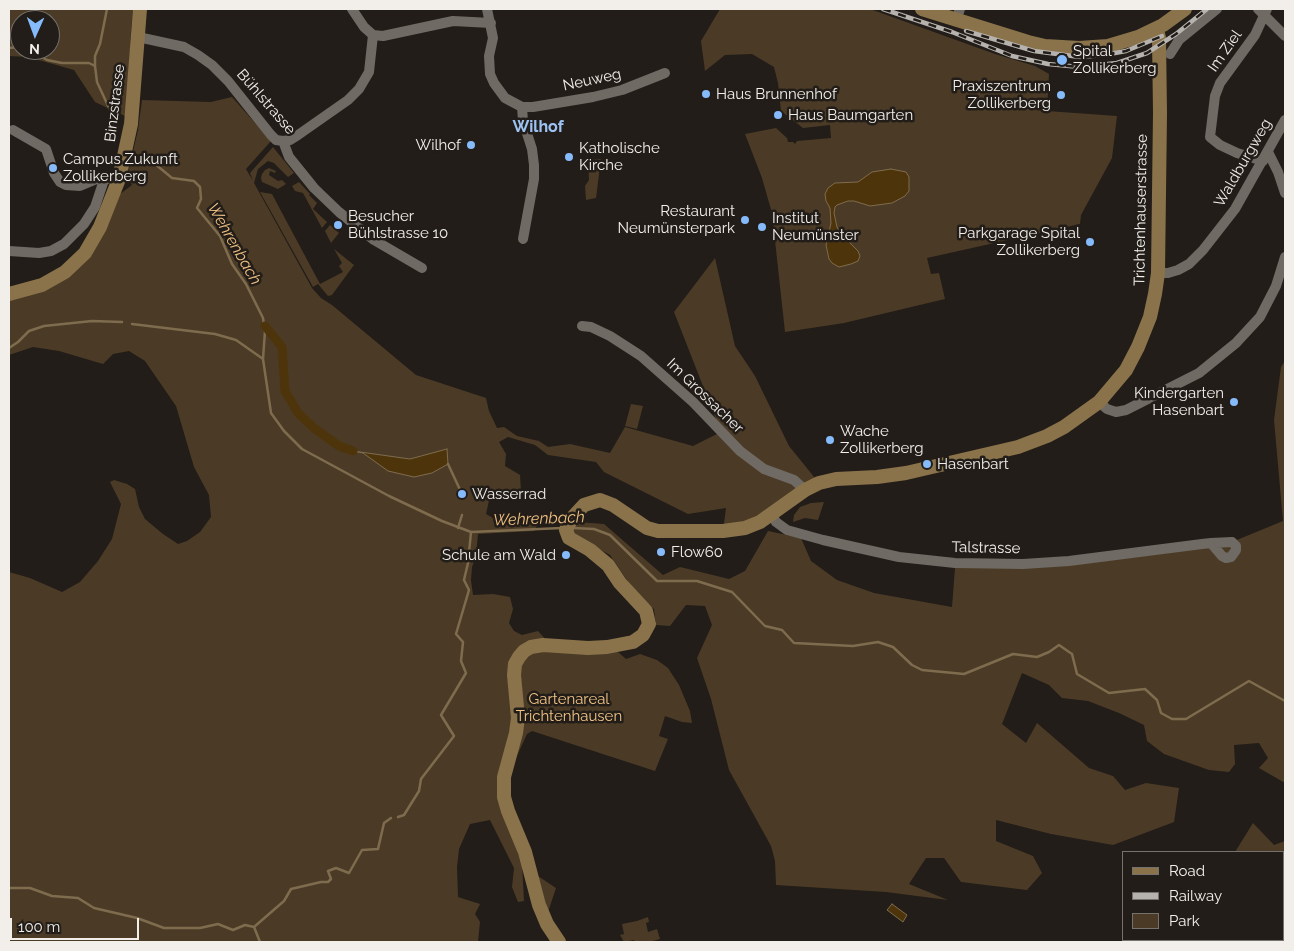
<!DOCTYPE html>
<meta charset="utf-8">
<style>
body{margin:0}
#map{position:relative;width:1294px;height:951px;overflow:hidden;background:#221d18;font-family:Raleway,sans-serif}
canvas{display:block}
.frame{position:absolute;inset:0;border:10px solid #f2efeb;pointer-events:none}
.legend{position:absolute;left:1122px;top:851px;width:162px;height:90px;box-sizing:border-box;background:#221d18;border:1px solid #75716c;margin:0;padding:6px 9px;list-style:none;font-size:15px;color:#f2efeb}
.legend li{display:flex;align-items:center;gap:10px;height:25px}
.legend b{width:25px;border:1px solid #75716c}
.north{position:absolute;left:10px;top:10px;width:50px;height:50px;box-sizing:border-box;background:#221d18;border:1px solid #75716c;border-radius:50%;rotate:182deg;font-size:14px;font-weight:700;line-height:20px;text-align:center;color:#f2efeb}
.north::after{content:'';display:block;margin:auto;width:18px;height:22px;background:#86bbfb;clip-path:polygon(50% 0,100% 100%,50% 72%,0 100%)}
.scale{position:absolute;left:10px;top:918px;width:129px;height:22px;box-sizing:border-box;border:2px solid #f2efeb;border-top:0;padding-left:6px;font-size:15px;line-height:18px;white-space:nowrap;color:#f2efeb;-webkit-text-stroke:4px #221d18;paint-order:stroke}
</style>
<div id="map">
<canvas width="1294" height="951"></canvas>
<div class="frame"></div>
<ul class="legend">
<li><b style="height:6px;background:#8a734a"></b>Road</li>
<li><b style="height:6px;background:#b6b3af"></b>Railway</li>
<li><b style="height:14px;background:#4b3b26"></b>Park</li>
</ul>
<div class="north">N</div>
<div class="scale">100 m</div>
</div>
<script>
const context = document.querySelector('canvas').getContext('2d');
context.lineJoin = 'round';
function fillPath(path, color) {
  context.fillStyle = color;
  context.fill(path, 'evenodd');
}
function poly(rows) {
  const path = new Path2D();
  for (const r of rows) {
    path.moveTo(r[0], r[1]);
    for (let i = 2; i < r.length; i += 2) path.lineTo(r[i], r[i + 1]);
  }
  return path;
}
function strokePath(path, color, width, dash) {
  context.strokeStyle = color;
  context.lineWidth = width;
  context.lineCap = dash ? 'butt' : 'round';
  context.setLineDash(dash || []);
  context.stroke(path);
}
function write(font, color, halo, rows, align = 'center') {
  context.font = font + ' Raleway,sans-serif';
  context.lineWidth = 5;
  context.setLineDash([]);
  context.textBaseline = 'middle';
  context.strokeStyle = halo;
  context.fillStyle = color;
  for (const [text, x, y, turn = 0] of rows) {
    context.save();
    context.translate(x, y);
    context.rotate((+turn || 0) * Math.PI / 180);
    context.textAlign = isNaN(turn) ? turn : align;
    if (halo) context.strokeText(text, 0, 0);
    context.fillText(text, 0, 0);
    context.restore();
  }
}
fillPath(poly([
 [9,9,133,9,131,30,127,117,95,102,74,70,28,57,9,56],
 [20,20,50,20,50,50,20,50],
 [720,9,870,9,995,54,1035,66,1049,74,1047,111,1117,116,1112,158,1081,215,1080,224,927,258,931,274,939,273,945,299,844,323,785,332,772,213,762,178,745,134,776,128,787,138,788,142,793,142,795,144,797,141,831,138,830,125,803,128,781,111,778,83,774,67,752,54,725,55,705,71,701,41],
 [232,97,271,141,246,169,253,181,250,173,273,147,294,173,288,177,274,163,268,161,258,169,254,183,312,288,321,298,332,305,416,375,486,398,489,411,497,428,504,427,517,436,539,441,548,447,570,444,610,453,625,427,693,446,721,432,674,312,715,258,735,346,755,376,789,446,819,483,760,522,723,531,726,508,688,514,604,472,596,462,548,455,535,445,508,437,499,442,506,454,505,466,520,475,521,491,516,497,490,496,486,514,493,518,514,517,538,524,534,531,478,534,476,556,472,567,471,580,473,595,493,594,510,597,513,609,509,623,514,631,522,635,538,631,557,652,618,652,626,659,640,654,657,660,668,668,679,685,690,711,692,723,682,722,665,716,659,736,668,739,655,771,532,731,527,734,498,797,522,864,524,901,518,902,512,887,514,868,490,820,470,824,459,849,457,867,458,897,480,904,475,914,480,922,478,942,9,942,9,572,30,578,62,592,80,582,98,561,112,539,121,504,110,482,114,480,127,484,135,489,139,507,145,519,163,534,178,544,187,541,200,532,211,517,209,495,194,467,176,406,145,361,129,351,113,354,103,364,59,351,33,347,9,355,9,298,39,292,106,229,120,194,132,185,127,177,138,130,142,100,211,102],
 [601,159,596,198,586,200,585,186,589,180,588,160],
 [269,168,276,171,275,173,270,171,269,175,278,181,282,180,286,184,278,189,262,182,261,178,262,174,265,170],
 [299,182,310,194,309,195,317,203,313,209,327,222,322,228,303,193,295,191,292,186],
 [260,192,272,194,320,284,343,272,339,266,342,263,334,249,354,265,332,295,328,296,318,284,313,287],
 [330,225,339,233,331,243,325,231],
 [1285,361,1285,783,1259,768,1268,758,1259,743,1234,745,1235,764,1229,772,1209,770,1164,754,1147,741,1144,725,1119,713,1088,701,1062,698,1049,685,1022,673,1002,724,1026,743,1037,723,1089,768,1113,776,1125,790,1146,783,1179,788,1174,822,1113,845,1051,834,996,820,996,841,1033,856,1042,873,1027,890,961,882,944,858,926,858,909,884,948,900,886,892,776,885,775,861,771,846,729,770,711,699,697,658,712,625,705,606,686,605,670,626,656,625,654,609,633,589,610,555,572,534,578,522,604,524,663,575,680,567,729,579,745,571,768,531,801,538,811,561,837,580,874,593,952,607,955,568,1232,542,1283,521,1274,420,1281,367],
 [631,404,643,406,637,429,625,426],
 [824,502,818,520,805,518,793,522,794,515,800,507,811,503],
 [1253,823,1274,845,1285,841,1285,942,1248,942,1248,940,1283,940,1283,852,1235,852],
 [538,876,556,888,548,912],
 [648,917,649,922,646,923,648,932,657,929,660,939,649,942,635,942,634,940,624,942,620,935,624,934,622,924,637,921]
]), '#4b3b26');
const water = poly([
 [891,169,906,172,909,177,909,191,905,196,892,203,870,206,854,201,848,201,837,205,835,207,834,213,837,227,841,234,858,251,860,256,858,261,851,264,839,267,832,263,829,259,826,245,831,223,830,208,826,201,825,194,828,188,835,183,858,182,872,172,891,169],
 [447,449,448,464,432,473,414,477,388,471,363,453,353,451,410,459,447,449],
 [892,904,907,915,903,922,887,910,892,904]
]);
fillPath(water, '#4e340b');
strokePath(water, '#7f6c4e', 1);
strokePath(poly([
 [9,48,20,47],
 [29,50,47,60,62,63,89,63,95,66,97,82,117,125],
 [95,66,95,56,100,44,107,9],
 [143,154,172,178,194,181,200,187,201,199,197,208,220,236,232,264,246,284,263,318,265,331,263,359,271,413,284,431,302,449,389,496,442,521,471,532,562,528],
 [132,324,215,334,236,340,263,359],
 [9,348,18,342,29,331,44,326,92,321,122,322],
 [448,464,462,494],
 [458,528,462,515],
 [573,528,594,529,610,535,657,581,697,581,732,592,765,626,782,630,794,643,853,646,878,642,893,647,912,665,922,670,964,674,1013,654,1037,657,1049,652,1059,645,1072,654,1077,674,1109,693,1145,689,1157,700,1161,713,1172,719,1186,719,1249,681,1285,701],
 [398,817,404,815,419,791,421,779,454,736,441,715,466,673,461,661,463,642,456,634,469,590,464,580,468,563,471,532],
 [9,888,30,888,52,896,78,898,94,908,137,918,164,928,200,928,218,924,233,930,245,925,254,927,284,901,291,889,321,882,328,882,331,879,328,871,336,868,349,873,362,850,378,849,384,823,391,818],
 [254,927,260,942]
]), '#7f6c4e', 2.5);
strokePath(poly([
 [265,326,282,347,285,391,298,413,315,429,339,446,353,451]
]), '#4e340b', 9);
strokePath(poly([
 [352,9,364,27,373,35],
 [487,9,493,38,489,56,490,74,494,83,505,98,522,107],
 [1258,9,1285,36],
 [956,20,960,9],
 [373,35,383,36,453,21,491,23],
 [138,37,184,47,198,55,212,65,228,81,271,135,276,140,283,141,290,140,298,135,348,100,359,89,369,72,373,35],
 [1170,54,1179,40,1217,9],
 [522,107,533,107,593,97,622,90,665,73],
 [522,107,523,121,532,149,534,165,534,179,523,239],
 [13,130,46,149,54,173,60,182,66,185,80,186,99,178,110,177],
 [283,141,289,157,314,188,339,212,374,240,422,268],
 [1268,152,1278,172,1285,193],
 [1263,161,1237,153,1220,145,1210,137,1215,96,1220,83,1255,35,1267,9],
 [9,251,39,253,51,251,64,244,84,224,95,207,104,180,113,177,119,179],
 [1158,273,1168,273,1178,270,1189,264,1203,250,1235,209,1285,120],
 [582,326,591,327,610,336,641,356,693,402,740,451,764,469,794,480,805,490],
 [1099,402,1107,409,1116,412,1126,410,1199,373,1236,343,1260,317,1276,286,1285,257],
 [771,514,776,522,787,530,823,540,899,557,955,563,1023,564,1069,561,1202,544,1211,543,1232,542,1236,546,1236,550,1231,557,1226,558,1222,556,1211,543]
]), '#6f6a63', 10);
strokePath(poly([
 [922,9,1028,42,1045,46,1079,48,1108,46,1138,37,1163,25,1185,9],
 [9,294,42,285,65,272,85,253,100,227,119,179,131,124,140,9],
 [559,942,547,924,539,905,525,852,508,811,504,797,504,777,516,733,518,718,514,675,515,664,519,657,524,651,531,647,543,645,588,648,607,647,633,642,643,635,649,624,646,611,620,583,608,565,590,550,569,538,566,530,572,518,584,505,600,500,613,505,647,528,658,531,723,531,745,528,760,522,805,490,819,483,836,479,877,477,906,473,1018,447,1047,436,1064,427,1099,402,1126,370,1138,347,1150,317,1155,294,1158,273,1160,113,1159,38,1157,29]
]), '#8a734a', 14);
const rail = poly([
 [883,9,952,32,1012,56,1048,64,1080,67,1117,63,1147,53,1176,34,1207,9],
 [966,31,1034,51,1080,57,1104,55,1126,51,1162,36]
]);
strokePath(rail, '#b6b3af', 4.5);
strokePath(rail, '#221d18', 2.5, [8]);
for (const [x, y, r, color] of [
 [1062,60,6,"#86bbfb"],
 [706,94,5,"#86bbfb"],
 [1061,95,5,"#86bbfb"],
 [778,115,5,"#86bbfb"],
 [471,145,5,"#86bbfb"],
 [569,157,5,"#86bbfb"],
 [53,168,5,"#86bbfb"],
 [745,220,5,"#86bbfb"],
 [338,225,5,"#86bbfb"],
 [762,227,5,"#86bbfb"],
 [1090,242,5,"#86bbfb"],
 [1234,402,5,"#86bbfb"],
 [830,440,5,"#86bbfb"],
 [927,464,5,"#86bbfb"],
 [462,494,5,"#86bbfb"],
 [661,552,5,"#86bbfb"],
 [566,555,5,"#86bbfb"]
]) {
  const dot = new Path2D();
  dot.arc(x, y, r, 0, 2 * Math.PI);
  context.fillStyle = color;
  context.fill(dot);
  strokePath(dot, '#221d18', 2);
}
write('15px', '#f2efeb', '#221d18', [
 ["Spital",1073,51],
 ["Zollikerberg",1073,68],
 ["Praxiszentrum",1051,86,"right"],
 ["Zollikerberg",1051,103,"right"],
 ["Haus Brunnenhof",716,94],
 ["Haus Baumgarten",788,115],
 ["Wilhof",461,145,"right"],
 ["Katholische",579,148],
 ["Kirche",579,165],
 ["Campus Zukunft",63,159],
 ["Zollikerberg",63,176],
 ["Restaurant",735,211,"right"],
 ["Neumünsterpark",735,228,"right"],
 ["Besucher",348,216],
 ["Bühlstrasse 10",348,233],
 ["Institut",772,218],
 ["Neumünster",772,235],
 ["Parkgarage Spital",1080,233,"right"],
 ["Zollikerberg",1080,250,"right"],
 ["Kindergarten",1224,393,"right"],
 ["Hasenbart",1224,410,"right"],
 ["Wache",840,431],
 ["Zollikerberg",840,448],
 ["Hasenbart",937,464],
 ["Wasserrad",472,494],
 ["Flow60",671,552],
 ["Schule am Wald",556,555,"right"]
], 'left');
write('15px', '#f2efeb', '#221d18', [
 ["Im Ziel",1225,51,-55],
 ["Neuweg",592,80,-12],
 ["Bühlstrasse",266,102,49],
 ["Binzstrasse",115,103,-83],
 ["Waldburgweg",1243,163,-60],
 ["Trichtenhauserstrasse",1141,210,-89],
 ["Im Grossacher",705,396,44],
 ["Talstrasse",986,548,1]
]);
write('15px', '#f2c385', '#221d18', [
 ["Gartenareal",569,699],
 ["Trichtenhausen",569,716]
]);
write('bold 16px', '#9cc3f3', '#221d18', [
 ["Wilhof",538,127]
]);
write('italic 16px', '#eebf81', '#221d18', [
 ["Wehrenbach",234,244,60],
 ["Wehrenbach",539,519,-2]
]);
</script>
